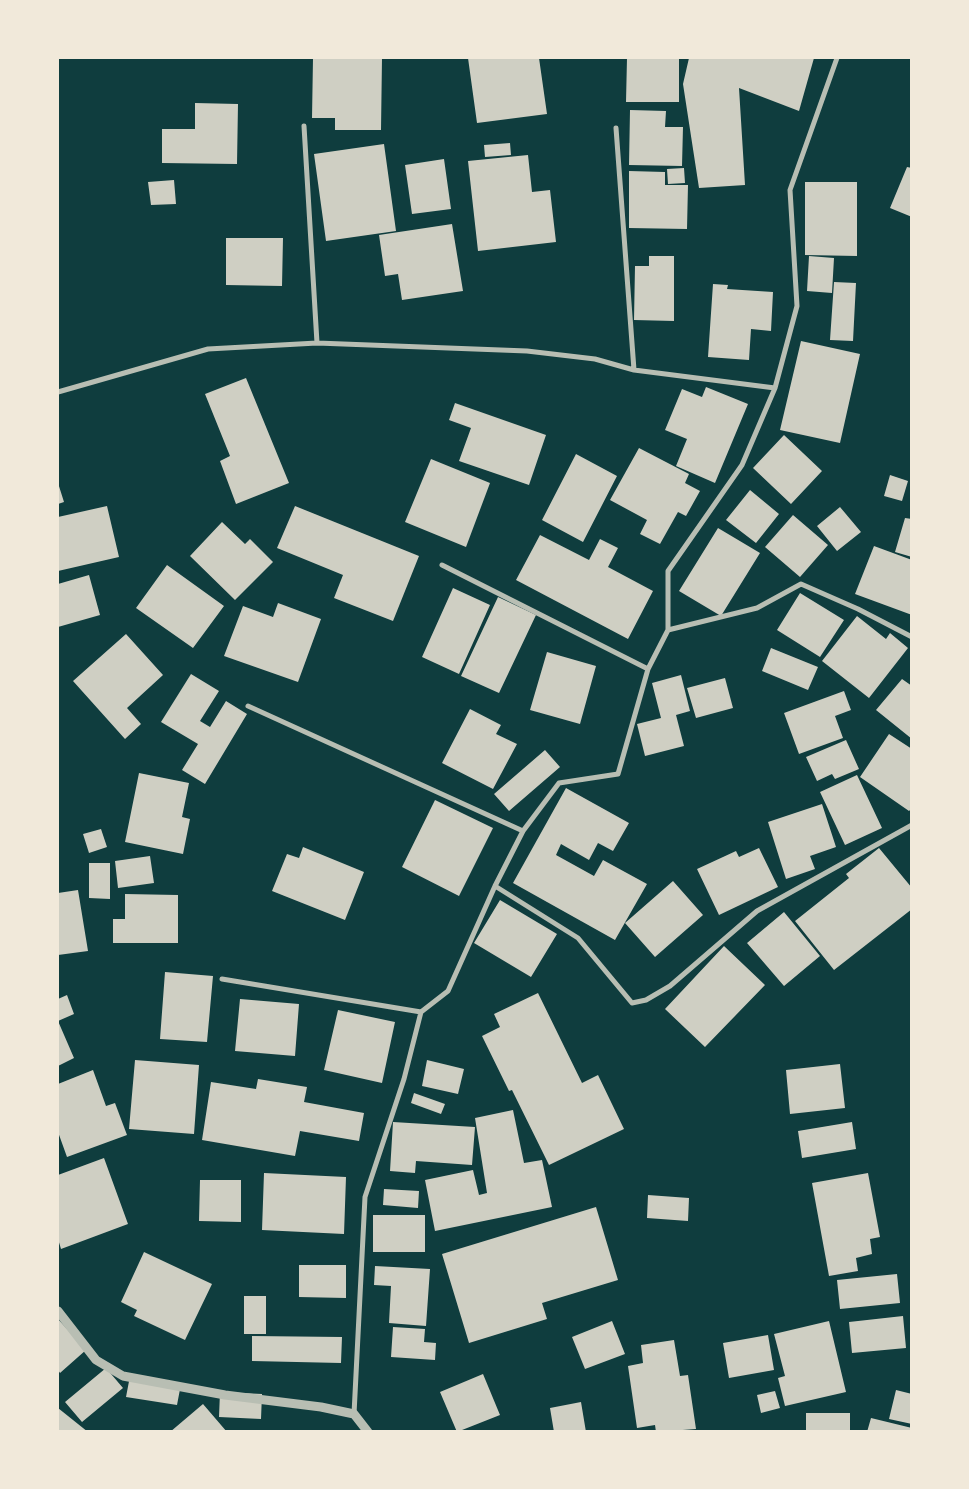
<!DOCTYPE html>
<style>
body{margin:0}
#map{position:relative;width:969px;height:1489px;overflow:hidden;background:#0f3d3e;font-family:Cabin,sans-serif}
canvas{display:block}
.frame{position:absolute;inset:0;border:59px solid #f1e9da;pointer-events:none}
</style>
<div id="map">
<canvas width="969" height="1489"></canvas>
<div class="frame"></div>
</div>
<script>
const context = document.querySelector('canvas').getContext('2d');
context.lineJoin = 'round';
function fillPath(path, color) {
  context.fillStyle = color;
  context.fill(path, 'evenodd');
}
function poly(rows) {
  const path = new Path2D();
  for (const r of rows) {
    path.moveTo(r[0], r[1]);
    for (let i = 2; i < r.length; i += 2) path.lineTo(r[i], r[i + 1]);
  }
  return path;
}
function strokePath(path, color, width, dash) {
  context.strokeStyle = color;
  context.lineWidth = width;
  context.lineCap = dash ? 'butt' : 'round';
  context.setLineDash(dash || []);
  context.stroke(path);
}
fillPath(poly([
 [313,58,382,58,381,130,335,130,335,118,312,118],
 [468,58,539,58,547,114,477,123],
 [627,58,679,58,679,102,626,102],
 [689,58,814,58,799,111,739,88,745,185,699,188,683,84],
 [195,103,238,104,237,164,162,163,162,129,195,129],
 [630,110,666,111,665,127,683,127,682,166,629,165],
 [510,143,511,155,485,157,484,145],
 [384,144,396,231,326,241,314,154],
 [528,155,532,192,550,190,556,242,478,251,468,161],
 [444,159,451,209,412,214,405,165],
 [907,167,912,168,912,217,890,208],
 [684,168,685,183,668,184,667,169],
 [629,171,665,172,665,185,688,185,687,229,629,228],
 [174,180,176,204,151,205,148,182],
 [805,182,857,182,857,256,805,255],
 [452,224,463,291,402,300,398,274,385,276,379,235],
 [226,238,283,238,282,286,226,285],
 [649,256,674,256,674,321,634,320,635,266,649,266],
 [809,256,834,258,832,293,807,291],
 [834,282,856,283,853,341,830,340],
 [713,284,728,285,727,289,773,292,771,331,751,329,749,360,708,357],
 [801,341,860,354,840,443,780,430],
 [246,378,289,483,236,504,220,461,230,456,205,394],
 [706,387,748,404,715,483,676,466,687,439,665,430,682,389,702,397],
 [455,403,546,435,529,485,459,461,471,428,449,420],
 [784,435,822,471,791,504,753,468],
 [639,448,689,474,685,483,700,491,686,516,678,512,660,544,640,534,647,520,610,500],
 [576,454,617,476,583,542,542,520],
 [431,459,490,483,466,547,405,522],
 [890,475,908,481,902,501,884,496],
 [58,483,64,502,58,504],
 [750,490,779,514,756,543,726,520],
 [107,506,119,557,58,571,58,517],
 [295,506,419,556,393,621,334,598,343,575,277,548],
 [840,507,861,532,837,551,817,526],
 [793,515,828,545,800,577,765,547],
 [905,518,912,519,912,557,895,552],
 [222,522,245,544,250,539,273,562,235,600,190,556],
 [718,528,760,553,721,616,679,591],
 [540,535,589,560,600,539,618,548,608,567,653,591,628,639,516,580],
 [874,546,912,560,912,615,855,594],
 [167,565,224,606,193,648,136,608],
 [89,575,100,615,58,627,58,584],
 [453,588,490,605,459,674,422,657],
 [800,593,844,620,820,657,777,630],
 [498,597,536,615,499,693,461,676],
 [278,603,321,619,298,682,224,656,243,606,273,617],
 [857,616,886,639,890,633,908,648,869,698,822,661],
 [126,634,163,675,127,708,141,724,125,739,73,681],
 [771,648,818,667,808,690,762,671],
 [547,652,596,666,580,724,530,710],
 [191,674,219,691,200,721,210,727,226,701,247,714,205,784,182,770,198,744,161,722],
 [681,675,690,711,676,715,684,746,645,756,637,724,661,718,652,683],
 [725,678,733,708,696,718,687,688],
 [902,679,912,686,912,739,876,710],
 [844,691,851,710,835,716,843,738,799,754,784,713],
 [470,709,501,725,496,734,517,744,493,789,442,763],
 [889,734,912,749,912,808,909,811,860,777],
 [846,740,859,769,835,779,832,774,817,781,806,757],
 [545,750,560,767,509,811,494,794],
 [139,773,189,783,182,817,190,819,183,854,125,842],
 [857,775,882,828,845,845,820,792],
 [566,788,629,823,613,851,598,843,589,860,561,844,556,855,594,876,603,860,647,884,615,940,513,883],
 [435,800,493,828,459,896,402,867],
 [822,804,836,847,810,856,815,869,786,879,768,822],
 [101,829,107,847,89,853,83,834],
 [303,847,364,872,345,920,272,891,287,854,299,858],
 [759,848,778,887,719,915,697,869,736,851,739,857],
 [879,848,912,888,912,909,834,970,795,921,849,878,846,874],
 [150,856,154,883,118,888,115,861],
 [89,863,110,863,110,899,89,898],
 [673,881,703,915,655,957,625,923],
 [78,890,88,951,58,955,58,893],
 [125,894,178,895,178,943,113,943,113,919,125,919],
 [500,900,557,934,531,977,474,943],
 [784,912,820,956,784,986,747,943],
 [724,946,765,985,705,1047,665,1009],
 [165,972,213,976,207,1042,160,1039],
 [538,993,582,1083,598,1075,624,1129,549,1165,512,1090,509,1091,482,1036,500,1027,494,1014],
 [67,995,74,1014,58,1021,74,1058,58,1066,58,999],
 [240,999,299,1004,295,1056,235,1051],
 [338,1010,395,1022,382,1083,324,1070],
 [135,1060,199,1065,194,1134,129,1129],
 [427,1060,464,1069,458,1094,422,1086],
 [840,1064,845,1108,790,1114,786,1070],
 [93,1070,106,1106,115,1103,127,1135,67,1157,58,1132,58,1084],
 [258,1079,307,1087,304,1102,364,1113,359,1141,300,1131,295,1156,202,1140,211,1082,256,1089],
 [414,1093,445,1104,441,1114,411,1103],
 [513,1110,524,1163,542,1160,552,1207,435,1231,425,1180,473,1170,479,1195,487,1193,475,1118],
 [393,1122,475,1127,472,1165,416,1161,415,1173,390,1171],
 [852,1122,856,1149,802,1158,798,1131],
 [104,1158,128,1224,61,1249,58,1239,58,1175],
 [264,1173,346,1177,344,1234,262,1230],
 [868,1173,880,1237,870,1239,872,1254,856,1258,858,1271,829,1276,812,1183],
 [200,1180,241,1180,241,1222,199,1221],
 [384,1189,419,1191,418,1208,383,1205],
 [648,1195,689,1198,688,1221,647,1218],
 [596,1207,618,1280,542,1303,547,1319,469,1343,442,1254],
 [373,1215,425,1215,425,1252,373,1252],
 [144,1252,212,1284,185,1340,134,1316,137,1310,121,1302],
 [299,1265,346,1265,346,1298,299,1297],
 [375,1266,430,1269,426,1326,389,1323,391,1286,374,1285],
 [897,1274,900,1303,840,1309,837,1280],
 [244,1296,266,1296,266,1334,244,1334],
 [903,1316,906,1348,852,1353,849,1322],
 [58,1319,86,1350,60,1373,58,1370],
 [612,1321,625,1354,585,1369,572,1337],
 [829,1321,846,1392,785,1406,778,1378,785,1376,774,1334],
 [393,1327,425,1329,424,1342,436,1343,435,1360,391,1357],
 [768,1335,774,1370,729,1378,723,1343],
 [252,1336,342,1337,341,1363,252,1361],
 [674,1340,680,1376,688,1375,696,1429,656,1432,655,1425,637,1428,628,1366,643,1363,641,1345],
 [106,1368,123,1388,82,1422,65,1402],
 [483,1374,500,1415,457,1432,440,1392],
 [130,1376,181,1384,177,1405,126,1397],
 [896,1390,912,1394,912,1424,889,1419],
 [775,1391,780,1408,761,1413,757,1395],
 [220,1392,262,1394,261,1419,219,1417],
 [581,1402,586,1432,554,1432,550,1408],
 [203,1404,227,1432,170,1432],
 [58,1408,88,1432,58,1432],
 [806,1413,850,1413,850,1432,806,1432],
 [871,1418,912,1428,912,1432,867,1432]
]), '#cfcfc3');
strokePath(poly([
 [304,126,317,343],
 [616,128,634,370],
 [58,392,208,349,317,343,527,351,595,359,634,370,775,388],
 [442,565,648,669],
 [668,630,757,608,801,584,858,609,912,637],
 [248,706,523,831],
 [495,886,578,938,632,1003,646,1000,670,986,757,911,912,825],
 [222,979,421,1012],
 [354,1414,365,1197,404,1079,421,1012,448,991,495,886,523,831,559,783,618,774,648,669,668,630,668,571,742,465,775,388,797,306,790,190,837,58]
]), '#b8beb3', 5);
strokePath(poly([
 [58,1311,96,1360,123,1376,225,1395,321,1407,354,1414,368,1432]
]), '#b8beb3', 9);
</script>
